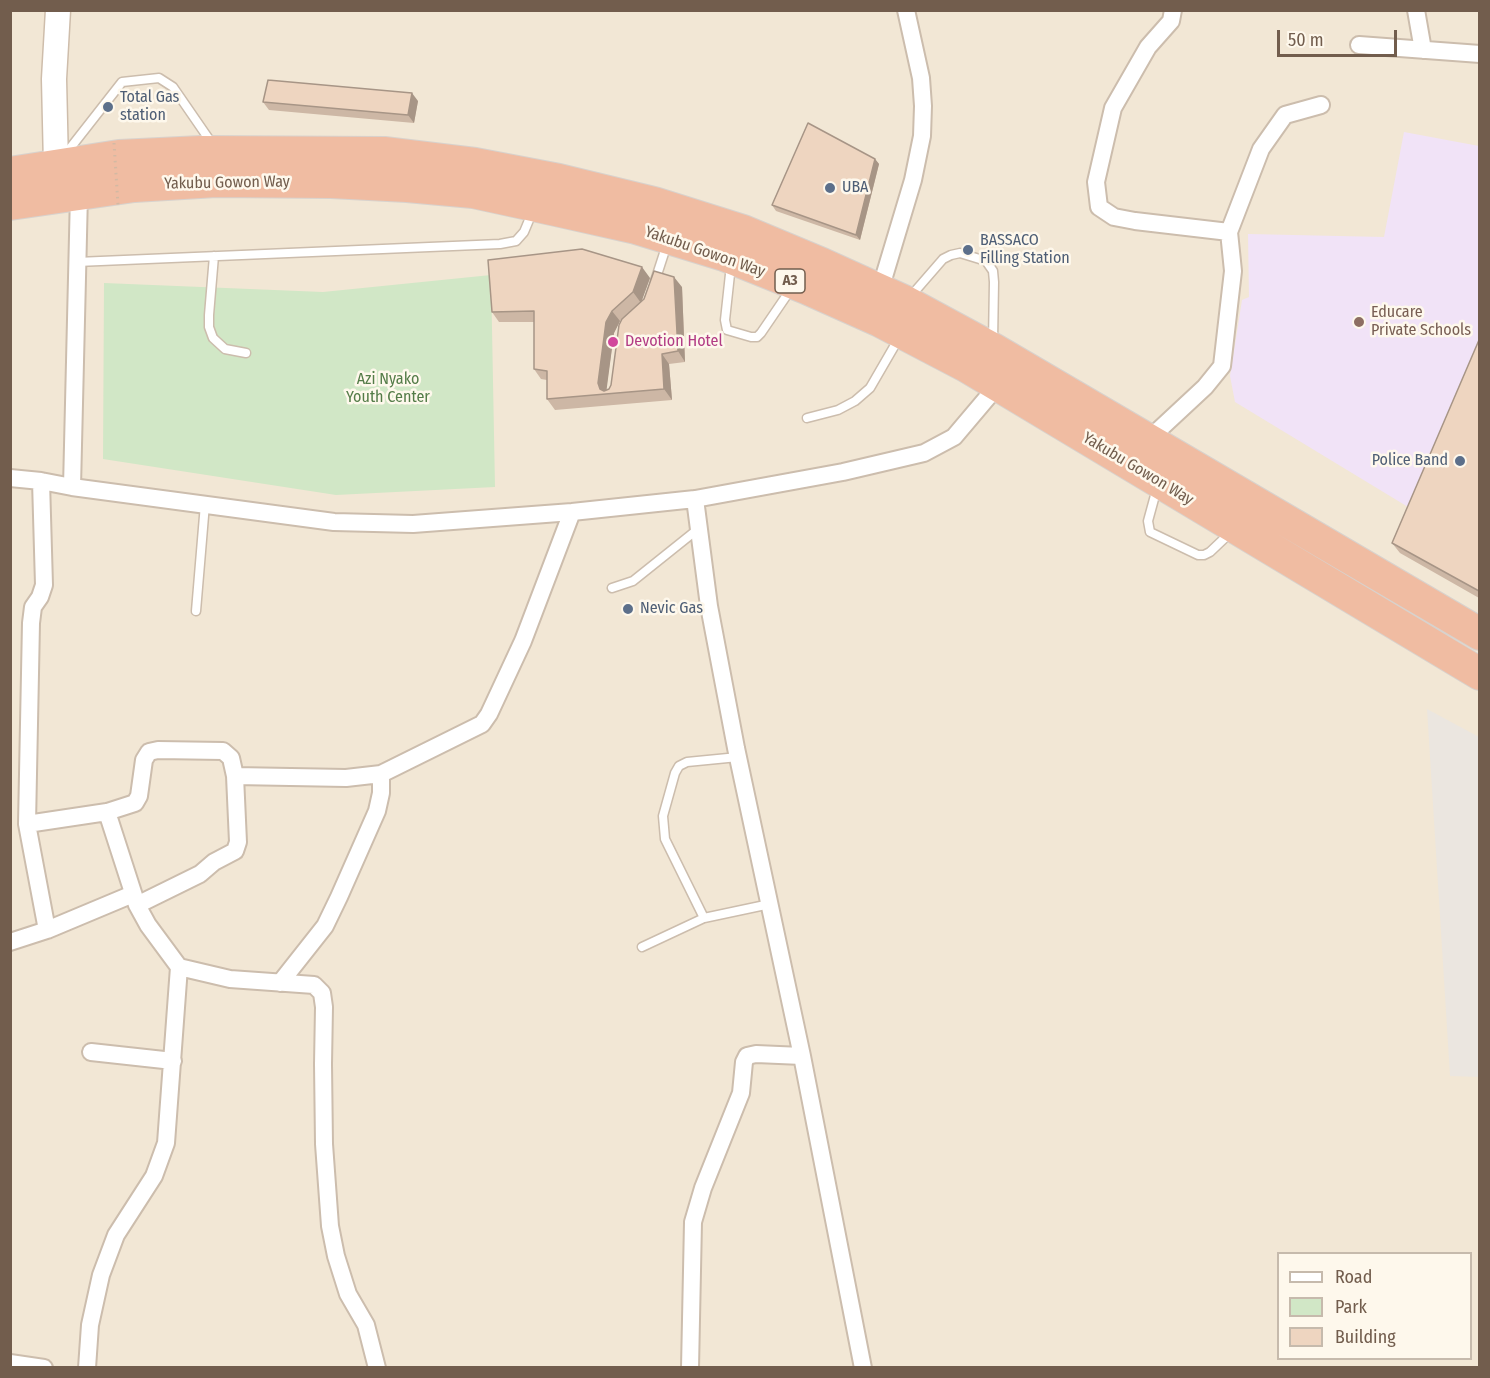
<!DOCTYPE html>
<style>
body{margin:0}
#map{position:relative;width:1490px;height:1378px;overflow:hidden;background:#fbf4e6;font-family:"Fira Sans Condensed",sans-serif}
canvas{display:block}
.frame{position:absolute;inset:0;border:12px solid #725d4d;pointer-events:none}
.legend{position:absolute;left:1277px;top:1252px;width:195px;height:108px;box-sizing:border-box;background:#fef8ec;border:2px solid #c6baac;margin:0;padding:8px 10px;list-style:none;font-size:18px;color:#725d4d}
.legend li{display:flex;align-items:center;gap:12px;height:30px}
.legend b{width:30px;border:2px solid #c6baac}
.scale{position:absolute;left:1277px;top:30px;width:120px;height:27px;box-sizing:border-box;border:3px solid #725d4d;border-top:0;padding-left:8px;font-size:18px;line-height:21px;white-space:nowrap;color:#725d4d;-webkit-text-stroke:4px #fef8ec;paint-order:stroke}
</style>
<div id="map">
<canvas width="1490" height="1378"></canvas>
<div class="frame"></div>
<ul class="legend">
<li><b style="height:8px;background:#fff"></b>Road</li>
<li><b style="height:16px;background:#d1e7c6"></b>Park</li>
<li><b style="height:16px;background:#eed5c0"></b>Building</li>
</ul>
<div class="scale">50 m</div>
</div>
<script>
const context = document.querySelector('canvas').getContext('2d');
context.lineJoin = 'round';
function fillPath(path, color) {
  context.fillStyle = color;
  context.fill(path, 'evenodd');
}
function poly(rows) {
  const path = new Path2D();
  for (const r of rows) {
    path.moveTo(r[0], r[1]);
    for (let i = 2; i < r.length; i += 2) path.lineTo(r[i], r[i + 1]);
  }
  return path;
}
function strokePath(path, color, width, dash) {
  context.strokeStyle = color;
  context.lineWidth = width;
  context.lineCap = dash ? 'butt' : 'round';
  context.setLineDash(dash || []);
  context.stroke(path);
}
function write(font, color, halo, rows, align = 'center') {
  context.font = font + ' "Fira Sans Condensed",sans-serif';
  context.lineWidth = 5;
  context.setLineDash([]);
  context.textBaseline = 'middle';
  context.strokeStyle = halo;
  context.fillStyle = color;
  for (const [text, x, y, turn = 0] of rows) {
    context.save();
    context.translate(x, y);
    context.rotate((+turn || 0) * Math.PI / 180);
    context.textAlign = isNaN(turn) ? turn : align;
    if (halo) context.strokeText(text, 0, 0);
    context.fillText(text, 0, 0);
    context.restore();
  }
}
fillPath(poly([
 [10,11,1479,11,1479,1367,11,1367],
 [1278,1254,1470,1254,1470,1358,1278,1358]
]), '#f2e7d5');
fillPath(poly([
 [1427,709,1479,737,1479,1077,1450,1076]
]), '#ebe6e0');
fillPath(poly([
 [1404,132,1479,146,1479,344,1413,510,1235,402,1230,376,1242,300,1249,297,1248,234,1384,237]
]), '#f1e3f7');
fillPath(poly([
 [491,275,495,487,336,495,103,459,104,283,323,292]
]), '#d1e7c6');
const lane = poly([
 [64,156,122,82,159,78,173,87,213,145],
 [214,256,209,315,209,327,213,338,225,349,246,353],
 [77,262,500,244,516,241,524,232,529,220,530,211],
 [731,265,725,320,727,330,751,337,757,337,761,333,791,289],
 [655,281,667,244],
 [910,297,943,259,951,255,960,253,986,261,993,271,994,282,993,342],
 [807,418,838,410,855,401,870,388,899,338],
 [1157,488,1148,521,1150,532,1198,555,1204,555,1210,552,1230,533],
 [612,588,633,581,698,529],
 [196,611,205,504],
 [704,918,665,839,663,816,675,773,679,766,687,762,738,757],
 [642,947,704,918,770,904]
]);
const street = poly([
 [1173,10,1171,21,1148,47,1113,108,1096,182,1099,207,1114,217,1135,221,1229,232],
 [1416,10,1423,50],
 [1359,45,1480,54],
 [880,290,913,180,922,136,923,106,921,78,906,10],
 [1148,440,1205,387,1222,366,1233,271,1229,232,1261,149,1285,115,1321,105],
 [10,478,41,481,72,487,334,522,413,524,572,512,695,499,843,472,924,453,954,437,998,385],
 [41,481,44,585,40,597,33,607,31,623,27,824,47,930],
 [72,487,79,194],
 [695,499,709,606,736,748,802,1056,863,1368],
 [235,776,346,778,381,774,482,724,489,714,523,641,572,512],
 [107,812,137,905,148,925,179,967,230,979,314,985,322,993,324,1007,323,1064,324,1144,330,1226,336,1256,348,1294,366,1325,377,1368],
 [27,824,107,812,135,803,139,796,144,760,149,752,158,750,223,751,231,758,235,776,238,842,235,851,214,862,200,874,137,905],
 [10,942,47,930,133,894],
 [280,983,325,926,339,897,377,811,381,793,381,774],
 [91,1052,173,1061],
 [10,1363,44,1368],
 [87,1368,90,1325,101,1275,116,1235,154,1176,166,1143,179,967],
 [690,1368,693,1222,703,1188,741,1093,744,1062,747,1056,756,1054,802,1056]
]);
const secondary = poly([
 [56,165,54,79,58,10]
]);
const highway = poly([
 [10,173,119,156,201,152,384,153,475,164,559,180,654,203,743,231,822,264,906,302,993,349,1480,634],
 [10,204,134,186,216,181,331,182,407,186,473,192,556,210,636,228,724,255,806,288,880,321,966,366,1480,674]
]);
strokePath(lane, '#ccbdad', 11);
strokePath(street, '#ccbdad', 20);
strokePath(secondary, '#cebdab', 27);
strokePath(highway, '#d8d2cd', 34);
strokePath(lane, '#fff', 8);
strokePath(street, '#fff', 16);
strokePath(secondary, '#fff', 24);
strokePath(highway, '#f0bca2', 32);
strokePath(poly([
 [114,143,118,205]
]), '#d3b9a3', 3, [1.5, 4.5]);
fillPath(poly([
 [418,101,414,123,269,110,263,102],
 [875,159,879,164,860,240,776,211,772,205],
 [650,278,641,302,682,287,685,362,669,364,672,400,555,410,547,399,547,380,541,379,534,369,534,322,499,322,492,312],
 [621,320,611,385,609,389,606,390,614,333,620,321],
 [1479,340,1479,598,1400,553,1392,543]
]), '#cdb7a5');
fillPath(poly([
 [412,93,418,101,414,123,408,115],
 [875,159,879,164,860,240,856,235],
 [642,267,650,278,641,303,633,292],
 [674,277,682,287,685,362,678,351],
 [612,311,620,321,614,333,606,394,600,389,598,383,606,322],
 [662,354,669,364,672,400,664,389]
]), '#a79586');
const building = poly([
 [268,80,412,93,408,115,263,102,268,80],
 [808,123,875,159,856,235,772,205,808,123],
 [582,249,642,267,633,292,612,311,606,322,598,383,600,389,604,391,609,389,611,385,619,325,622,319,644,299,654,271,674,277,678,351,662,354,664,389,547,399,547,371,534,369,534,311,492,312,488,260,582,249],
 [1479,340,1479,591,1392,543,1479,340]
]);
fillPath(building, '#eed5c0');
strokePath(building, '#a79586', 1.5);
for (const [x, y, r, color] of [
 [108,107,6,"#5c6f8a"],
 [830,188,6,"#5c6f8a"],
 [968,250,6,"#5c6f8a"],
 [1359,322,6,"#8d6e63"],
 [613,342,6,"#d1479c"],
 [1460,461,6,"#5c6f8a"],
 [628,609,6,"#5c6f8a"]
]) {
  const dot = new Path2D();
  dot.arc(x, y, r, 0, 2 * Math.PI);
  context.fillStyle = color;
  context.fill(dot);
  strokePath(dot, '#fef8ec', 2);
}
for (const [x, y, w] of [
 [790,281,30]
]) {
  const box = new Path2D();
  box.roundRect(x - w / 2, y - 12, w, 24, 4.5);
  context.fillStyle = '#fef8ec';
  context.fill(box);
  strokePath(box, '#725d4d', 1.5);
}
write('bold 15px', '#725d4d', null, [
 ["A3",790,281]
]);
write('16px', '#4e5e75', '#fef8ec', [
 ["Total Gas",120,98],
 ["station",120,116],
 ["UBA",842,188],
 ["BASSACO",980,241],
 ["Filling Station",980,259],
 ["Police Band",1448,461,"right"],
 ["Nevic Gas",640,609]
], 'left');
write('16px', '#725d4d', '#fef8ec', [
 ["Yakubu Gowon Way",227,183,-1],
 ["Yakubu Gowon Way",705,252,19],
 ["Yakubu Gowon Way",1138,469,31]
]);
write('16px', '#785e54', '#fef8ec', [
 ["Educare",1371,313],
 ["Private Schools",1371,331]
], 'left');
write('16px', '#b23c85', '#fef8ec', [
 ["Devotion Hotel",625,342]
], 'left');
write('16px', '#547c48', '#fef8ec', [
 ["Azi Nyako",388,380],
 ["Youth Center",388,398]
]);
</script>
